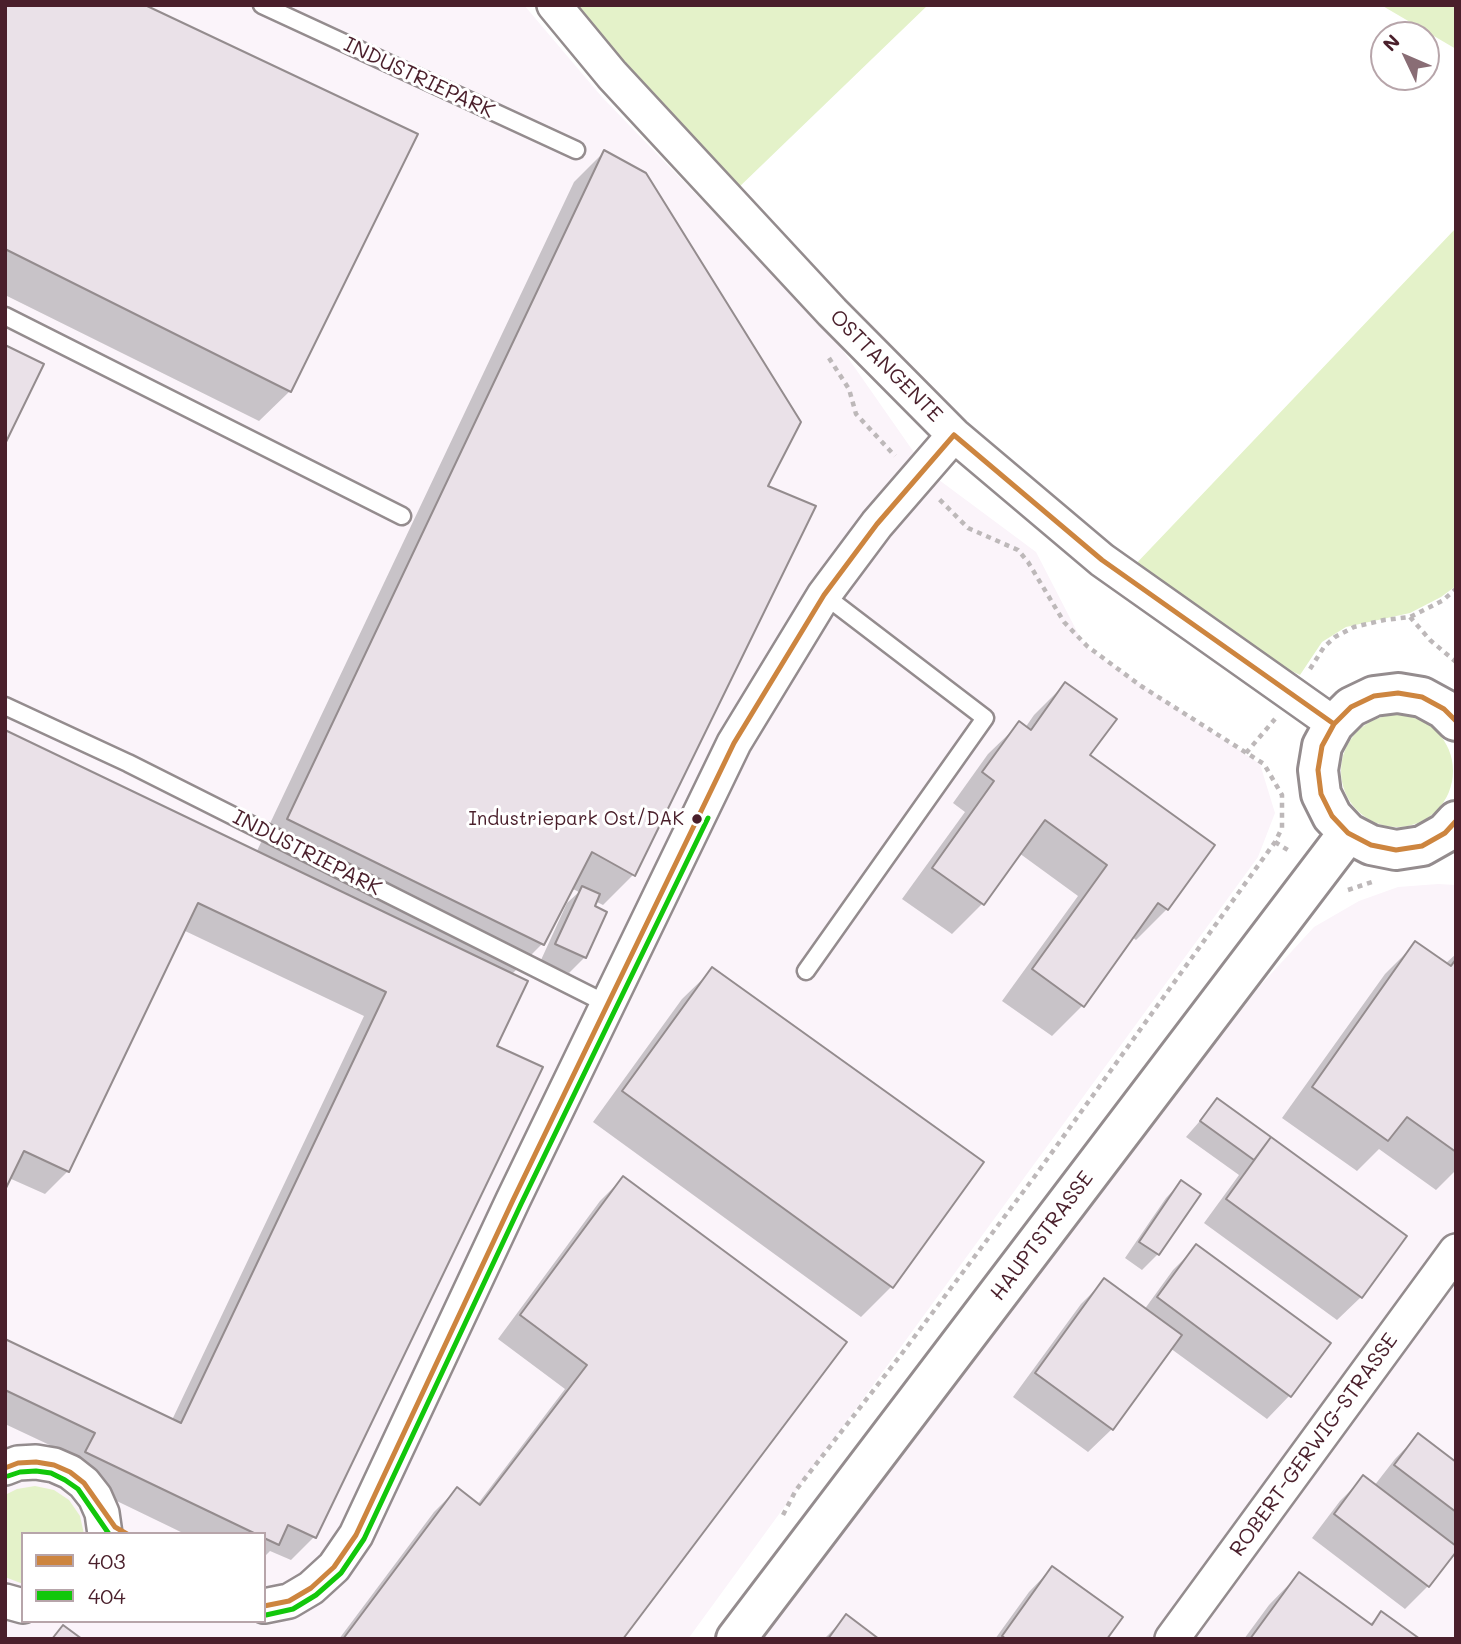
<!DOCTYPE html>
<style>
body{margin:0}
#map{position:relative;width:1461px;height:1644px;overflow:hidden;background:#fff;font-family:Mali,sans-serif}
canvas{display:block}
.frame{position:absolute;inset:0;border:7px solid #4a1f2b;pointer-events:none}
.legend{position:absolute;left:21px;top:1532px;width:245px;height:91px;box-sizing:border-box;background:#fff;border:2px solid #b7a5aa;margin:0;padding:9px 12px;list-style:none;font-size:21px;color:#4a1f2b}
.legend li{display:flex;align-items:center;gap:14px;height:35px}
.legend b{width:35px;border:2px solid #b7a5aa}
.north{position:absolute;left:1370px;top:21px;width:70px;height:70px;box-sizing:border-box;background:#fff;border:2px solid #b7a5aa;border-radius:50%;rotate:314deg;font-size:19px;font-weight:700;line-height:28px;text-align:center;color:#4a1f2b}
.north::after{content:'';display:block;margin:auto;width:24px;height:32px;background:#896d75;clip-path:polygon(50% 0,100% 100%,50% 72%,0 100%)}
</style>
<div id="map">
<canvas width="1461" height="1644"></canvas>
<div class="frame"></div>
<ul class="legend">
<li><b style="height:9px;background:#cd853f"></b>403</li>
<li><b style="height:9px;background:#12c70b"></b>404</li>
</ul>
<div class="north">N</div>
</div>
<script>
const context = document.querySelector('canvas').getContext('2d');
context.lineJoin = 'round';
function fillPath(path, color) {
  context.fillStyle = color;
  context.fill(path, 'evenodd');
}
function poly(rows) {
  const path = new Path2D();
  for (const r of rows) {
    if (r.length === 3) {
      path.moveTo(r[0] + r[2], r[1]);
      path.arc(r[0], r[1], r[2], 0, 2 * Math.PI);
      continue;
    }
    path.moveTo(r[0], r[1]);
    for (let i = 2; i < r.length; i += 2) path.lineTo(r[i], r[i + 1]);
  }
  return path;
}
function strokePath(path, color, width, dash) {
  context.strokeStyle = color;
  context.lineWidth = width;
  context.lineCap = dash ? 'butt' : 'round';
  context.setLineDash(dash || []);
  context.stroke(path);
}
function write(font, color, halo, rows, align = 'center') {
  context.font = font + ' Mali,sans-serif';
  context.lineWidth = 6;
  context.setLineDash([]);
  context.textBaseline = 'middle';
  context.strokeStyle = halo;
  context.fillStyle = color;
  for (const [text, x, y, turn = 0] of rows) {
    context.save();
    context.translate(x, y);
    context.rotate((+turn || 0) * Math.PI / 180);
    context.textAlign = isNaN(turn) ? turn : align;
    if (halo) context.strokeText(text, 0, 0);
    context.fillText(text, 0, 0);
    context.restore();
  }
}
fillPath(poly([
 [5,5,524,5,602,97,832,335,927,471,1036,552,1085,647,1260,764,1275,813,1258,857,688,1639,5,1639],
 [23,1534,264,1534,264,1621,23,1621],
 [1438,884,1456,885,1456,1639,761,1639,1258,988,1314,927,1359,901,1398,887]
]), '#fbf4fa');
fillPath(poly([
 [574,5,928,5,735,191],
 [1381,5,1456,5,1456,49],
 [1456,228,1456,586,1441,597,1410,613,1346,627,1322,642,1300,675,1238,646,1131,569],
 [1397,771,56],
 [35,1486,54,1490,69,1500,80,1516,84,1534,23,1534,23,1584,5,1577,5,1495,17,1489]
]), '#e4f2c9');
fillPath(poly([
 [5,5,290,391,259,421,5,295],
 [604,152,766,487,633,875,603,905,595,901,585,957,569,973,541,960,567,903,579,892,571,888,543,943,511,975,495,1046,540,1068,314,1537,291,1560,270,1551,264,1557,264,1534,185,1534,63,1475,73,1456,5,1424,5,1341,172,1420,364,1016,183,930,68,1171,45,1194,9,1178,5,732,256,853,574,182],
 [1065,684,1088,756,1167,909,1136,940,1132,937,1082,1006,1052,1036,1002,1001,1078,896,1019,853,982,904,952,934,902,899,965,812,953,803,988,754,1019,724,1025,728,1034,715],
 [1416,943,1445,964,1456,954,1456,1170,1436,1190,1379,1149,1357,1171,1282,1118,1385,974],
 [713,969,891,1287,861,1317,593,1122,682,999],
 [1218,1100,1266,1145,1405,1237,1361,1297,1337,1320,1204,1223,1239,1175,1186,1137],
 [623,1178,620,1639,339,1639,434,1512,457,1489,477,1505,565,1389,498,1339,600,1201],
 [1181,1182,1199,1194,1158,1254,1142,1270,1125,1258,1166,1198],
 [1196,1247,1290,1395,1267,1419,1170,1348,1112,1429,1088,1452,1013,1397,1081,1304,1104,1281,1144,1310,1173,1270],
 [1418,1435,1456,1464,1456,1552,1454,1551,1428,1586,1405,1609,1312,1538,1340,1501,1363,1478,1374,1486,1395,1459],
 [1052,1568,1105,1639,995,1639,1029,1592],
 [1299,1574,1369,1625,1382,1613,1417,1639,1244,1639,1269,1605],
 [846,1617,876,1639,824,1639]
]), '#0003');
const building = poly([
 [5,5,145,5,418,134,291,392,5,249,5,5],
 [604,150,646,173,801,422,768,486,816,506,635,876,592,852,544,945,287,819,604,150],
 [5,345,44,364,5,444,5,345],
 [1065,682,1117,719,1090,755,1215,845,1168,910,1158,903,1084,1007,1032,969,1107,865,1045,820,984,905,932,868,994,781,982,772,1019,721,1031,730,1065,682],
 [5,730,528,981,497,1046,543,1067,316,1538,288,1525,279,1545,264,1538,264,1534,256,1534,85,1452,95,1433,5,1390,5,1339,181,1423,386,992,198,903,69,1172,24,1151,5,1190,5,730],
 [582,886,600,894,595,906,607,912,586,958,555,944,582,886],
 [1415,941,1451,966,1456,959,1456,1152,1407,1117,1388,1141,1312,1087,1415,941],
 [712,967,984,1162,893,1288,622,1091,712,967],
 [1217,1098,1271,1137,1254,1160,1200,1121,1217,1098],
 [1271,1137,1407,1236,1362,1298,1226,1199,1271,1137],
 [623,1176,847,1342,623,1639,343,1639,457,1487,480,1505,587,1365,520,1315,623,1176],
 [1181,1180,1201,1194,1159,1255,1139,1242,1181,1180],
 [1196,1244,1331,1343,1291,1397,1157,1297,1196,1244],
 [1104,1278,1182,1335,1113,1430,1035,1373,1104,1278],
 [1418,1433,1456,1462,1456,1512,1394,1465,1418,1433],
 [1363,1475,1456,1546,1456,1552,1429,1587,1334,1514,1363,1475],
 [1052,1566,1123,1617,1107,1639,1006,1639,1002,1636,1052,1566],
 [1299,1572,1372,1625,1381,1611,1420,1639,1250,1639,1299,1572],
 [846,1614,879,1639,828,1639,846,1614],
 [63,1625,82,1639,52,1639,63,1625]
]);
fillPath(building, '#eae1e8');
strokePath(building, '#948c8e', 2);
const service = poly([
 [262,5,576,150],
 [5,316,402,516],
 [5,706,128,763,607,1004],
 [806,971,985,718,824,595]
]);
const minor = poly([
 [554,5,612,75,832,312,954,435,1102,560,1334,724],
 [5,1468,18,1463,36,1462,54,1465,70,1472,84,1483,95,1497,102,1513,105,1534],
 [5,1601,23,1606],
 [264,1606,289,1601,311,1588,334,1567,356,1535,513,1200,734,743,824,595,877,524,954,435],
 [1172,1639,1456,1251]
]);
const primary = poly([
 [1456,721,1444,709,1422,697,1398,693,1374,696,1351,707,1334,724,1322,746,1318,770,1321,794,1332,816,1348,833,1371,845,1396,850,1422,846,1445,833,1456,821],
 [736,1639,1348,833]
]);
strokePath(service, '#948c8e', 21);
strokePath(minor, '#948c8e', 38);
strokePath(primary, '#948c8e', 44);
strokePath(poly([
 [829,358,849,389,856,414,895,456],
 [1410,617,1430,640,1456,662],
 [1310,669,1324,647,1335,637,1354,627,1384,620,1410,617,1442,601,1456,589],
 [1246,753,1275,719],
 [1275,842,1291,852],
 [1348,890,1372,882],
 [783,1515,796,1490,900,1356,1035,1176,1275,842,1282,828,1282,795,1264,764,1141,686,1087,646,1064,622,1028,562,1018,550,968,528,939,499]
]), '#bdb8b9', 4.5, [5, 5]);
strokePath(service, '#fff', 16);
strokePath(minor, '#fff', 33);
strokePath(primary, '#fff', 38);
strokePath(poly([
 [954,435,1102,560,1334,724],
 [1456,721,1444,709,1422,697,1398,693,1374,696,1351,707,1334,724,1322,746,1318,770,1321,794,1332,816,1348,833,1371,845,1396,850,1422,846,1445,833,1456,821],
 [5,1468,18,1463,36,1462,54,1465,70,1472,84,1483,115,1527,127,1534],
 [264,1606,289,1601,311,1588,334,1567,356,1535,513,1200,734,743,824,595,877,524,954,435]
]), '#cd853f', 5);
strokePath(poly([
 [8,1476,20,1472,36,1471,51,1473,65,1480,78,1489,109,1534],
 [266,1615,293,1609,316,1595,341,1573,364,1539,521,1204,708,818]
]), '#12c70b', 5);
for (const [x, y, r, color] of [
 [697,819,6,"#4a1f2b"]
]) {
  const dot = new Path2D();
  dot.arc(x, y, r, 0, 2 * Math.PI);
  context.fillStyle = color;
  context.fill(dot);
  strokePath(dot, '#fff', 2.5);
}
write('19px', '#4a1f2b', '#fff', [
 ["Industriepark Ost/DAK",684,819]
], 'right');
write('21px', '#4a1f2b', '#fff', [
 ["INDUSTRIEPARK",419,78,25],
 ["OSTTANGENTE",886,366,45],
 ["INDUSTRIEPARK",307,853,27],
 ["HAUPTSTRASSE",1042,1236,-53],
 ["ROBERT-GERWIG-STRASSE",1314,1445,-54]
]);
</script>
